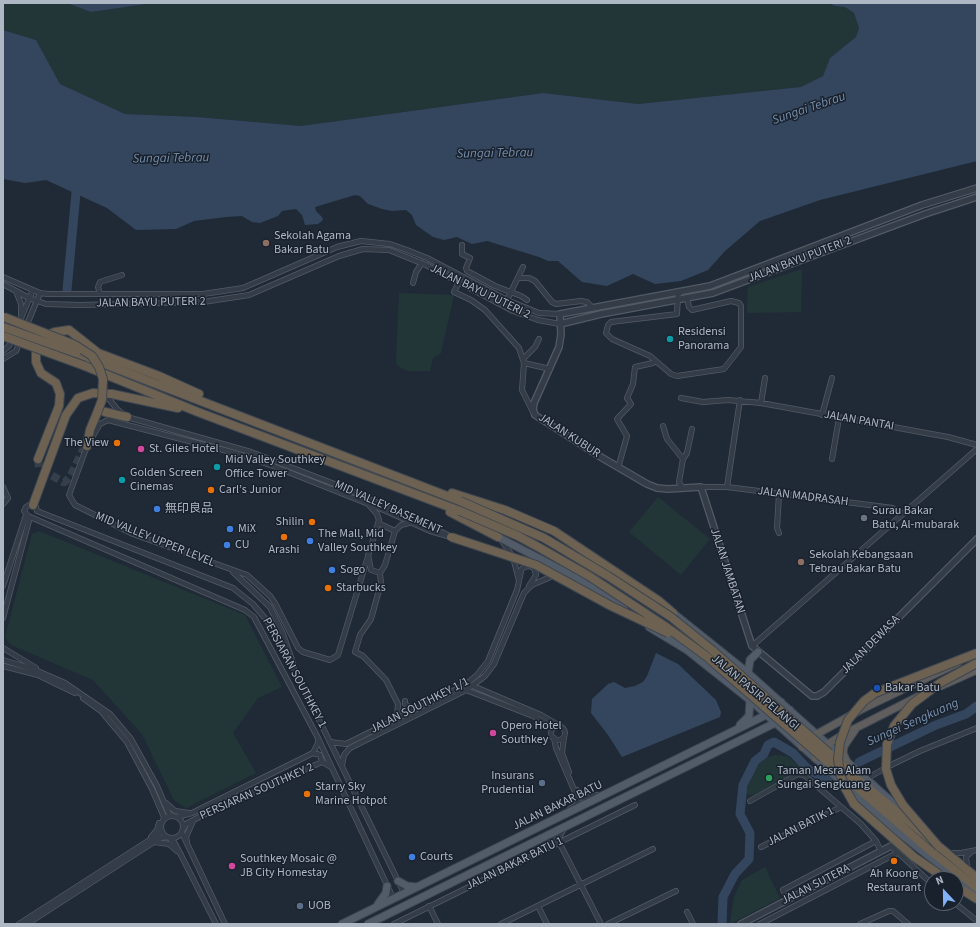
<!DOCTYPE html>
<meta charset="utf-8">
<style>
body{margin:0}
#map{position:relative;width:980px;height:927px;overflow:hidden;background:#202a37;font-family:"Source Sans 3",sans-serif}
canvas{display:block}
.frame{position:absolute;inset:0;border:4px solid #aeb7c4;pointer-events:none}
.north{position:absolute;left:924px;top:871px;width:40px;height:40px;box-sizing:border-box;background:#19212c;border:1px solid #555d69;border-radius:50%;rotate:338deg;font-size:11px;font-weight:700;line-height:16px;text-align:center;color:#aeb7c4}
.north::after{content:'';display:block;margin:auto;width:14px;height:18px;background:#81b1f6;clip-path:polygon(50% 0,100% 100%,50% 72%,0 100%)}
</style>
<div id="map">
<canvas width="980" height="927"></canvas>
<div class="frame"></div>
<div class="north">N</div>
</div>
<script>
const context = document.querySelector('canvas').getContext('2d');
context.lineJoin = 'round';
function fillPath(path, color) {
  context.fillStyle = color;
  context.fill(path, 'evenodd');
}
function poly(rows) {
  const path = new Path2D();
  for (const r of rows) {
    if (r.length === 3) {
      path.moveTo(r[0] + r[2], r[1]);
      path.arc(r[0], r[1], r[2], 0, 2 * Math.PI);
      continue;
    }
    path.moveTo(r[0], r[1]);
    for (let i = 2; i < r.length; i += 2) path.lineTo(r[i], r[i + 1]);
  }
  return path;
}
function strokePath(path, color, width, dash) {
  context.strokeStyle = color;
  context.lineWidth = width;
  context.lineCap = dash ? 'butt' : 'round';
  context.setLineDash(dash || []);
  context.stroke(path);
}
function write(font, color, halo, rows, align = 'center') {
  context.font = font + ' "Source Sans 3","Noto Sans SC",sans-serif';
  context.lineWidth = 3;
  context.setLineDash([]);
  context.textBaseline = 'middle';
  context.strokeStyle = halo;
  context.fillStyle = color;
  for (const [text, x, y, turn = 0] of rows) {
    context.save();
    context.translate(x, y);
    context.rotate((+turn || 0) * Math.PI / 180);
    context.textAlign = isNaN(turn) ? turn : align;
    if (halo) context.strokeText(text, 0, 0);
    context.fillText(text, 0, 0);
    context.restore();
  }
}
fillPath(poly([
 [3,3,67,3,91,12,153,3,829,3,835,6,845,7,854,13,859,28,856,37,830,58,823,76,801,87,638,104,542,93,301,126,197,117,125,114,60,84,36,40,3,30],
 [802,269,801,312,747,313,748,287],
 [399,293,454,295,441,353,433,358,430,371,408,371,401,368,396,363],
 [658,497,710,539,681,575,629,532],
 [39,531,245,615,282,687,258,698,233,733,256,773,186,808,174,800,142,734,93,680,11,645,5,637,32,534],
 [775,755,787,756,799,766,800,772,753,795,746,794,752,774,759,764,766,758],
 [765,867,780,898,730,924,734,897,742,880]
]), '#223638');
fillPath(poly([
 [67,3,153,3,91,12],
 [829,3,977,3,977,161,820,200,760,221,725,251,708,270,681,281,655,284,633,274,607,286,582,282,558,261,548,261,539,257,487,241,472,244,457,237,444,240,433,237,416,225,412,215,406,210,392,211,382,209,368,204,360,196,355,195,315,207,316,211,322,217,323,220,318,224,305,225,302,215,296,209,288,210,282,211,278,216,260,223,252,222,242,216,226,217,194,221,176,229,136,230,107,208,46,180,25,183,3,179,3,30,36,40,60,84,125,114,197,117,301,126,543,93,638,104,801,87,823,76,830,58,856,37,859,28,854,13,845,7,835,6],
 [656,653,678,664,716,700,721,712,720,717,622,757,608,735,591,713,592,699,608,684,614,682,625,688,635,686,643,682,647,676]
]), '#34465e');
strokePath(poly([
 [67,290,77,182],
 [859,762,936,725,966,714,977,706],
 [722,924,723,897,735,874,749,859,750,833,740,814,743,785,755,761,764,754,768,745,774,742,793,753,808,769,825,779,829,777]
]), '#34465e', 9);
strokePath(poly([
 [38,459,39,468,63,482,65,482,71,475,88,439]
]), '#353f4c', 8, [8, 4]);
const minor = poly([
 [462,245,462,254,470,258,466,268,467,271,495,286,521,296,527,300],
 [3,277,40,293,48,294,203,294,243,288,337,247,361,241,390,244,407,250,427,258,507,300,539,313,560,314],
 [520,278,529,278,535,281,552,302,556,304,581,301,587,302,592,307],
 [459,282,454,292,471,300,485,310,519,348,524,363,522,390,533,412],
 [413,283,416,272,422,263],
 [3,284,29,298,46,304,80,305,203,302,249,295,339,256,363,249,389,250,426,265,513,311,538,320,560,324],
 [16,291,21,304,21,314],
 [681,292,678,295,677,314,611,322,608,325,606,333,612,339,650,356,671,374,677,376,724,369,741,347,741,306,739,303,731,301,692,310,689,307,687,298],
 [100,294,98,287,100,282,122,275],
 [507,300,523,267],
 [3,351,9,346,33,290],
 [524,358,535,347,539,339],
 [3,359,16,351,40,293],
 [524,363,550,369],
 [104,393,117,409,127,417,251,452,345,488,448,535],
 [681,398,703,402,728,400,761,403,948,437,977,445],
 [761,403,765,378],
 [822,415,832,378],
 [663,426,667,439,683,459,679,482,682,487],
 [683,459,687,453,692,429],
 [832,459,839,418],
 [618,468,627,436,617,419,631,404,627,398,633,384,635,367,653,363],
 [3,487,8,498,3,504],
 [701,487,727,487,893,508,903,514],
 [727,487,740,400],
 [779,494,777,528,779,533],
 [368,504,377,514,379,520,338,655,330,660,303,652,298,648,275,603,270,596,247,575,133,534,75,505,69,495,87,446,100,424,108,420,235,453,273,466,386,511,430,531,451,537],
 [37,511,36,507,31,504,26,507,24,511,28,516,245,610,254,617,318,738,393,898],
 [37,511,233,588,253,604,269,623,298,677,404,893],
 [378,523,395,531],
 [368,555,371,570,380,573],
 [233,572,270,607,283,634,294,666],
 [380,573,381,583,371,619,360,635,355,652,363,656,386,680,398,704,397,719],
 [380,573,385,565,395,531,401,525,409,523],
 [520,577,521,570,524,567,529,566,534,568,536,575,529,586],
 [3,586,26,515],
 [3,618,30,517],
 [752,646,977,449],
 [3,648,36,668],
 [3,660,33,669,65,683,110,714,131,739,157,786,169,814,173,816],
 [3,666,38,675,75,693],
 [473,686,541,715,560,726],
 [466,690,533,716,554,728],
 [83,698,101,711,127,742,152,789,164,817,163,821],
 [405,701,405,704,415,710],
 [558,733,7],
 [564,737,562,753,569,772],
 [554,738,556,748,578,799,577,804,570,809],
 [330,742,346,744,465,685,477,675,488,661,517,590,519,581,513,557,502,541],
 [313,753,320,755,322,762],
 [342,766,344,755,350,748,466,690,485,676,494,664,524,593,532,585,555,575],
 [866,779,889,766,920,751,977,728],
 [577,790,583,798,597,795],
 [750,801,798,774,804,775,861,824,876,841,881,851],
 [166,803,175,811,189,813],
 [172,827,11],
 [177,817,192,813,313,753,318,743,318,738],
 [183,829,186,824,201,816,322,762,331,767],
 [564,829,560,835,559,842,601,924],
 [182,833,225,924],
 [151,837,157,830,159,823],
 [169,838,174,842,181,855,216,924],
 [544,838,553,839,559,842],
 [155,842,169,844,177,851],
 [187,842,186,837,193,821],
 [891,846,932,884],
 [761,847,841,807],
 [950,853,961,853,977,850],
 [967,866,966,857,971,852],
 [788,900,783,890,876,841],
 [955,903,977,921],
 [429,906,438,924],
 [538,906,547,924],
 [687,912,693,924],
 [19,924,159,834,161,829],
 [27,924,160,838,167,837],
 [394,924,635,805],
 [501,924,653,849],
 [608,924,676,891],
 [760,924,897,853],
 [860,924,889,911,893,911,908,924]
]);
const tertiary = poly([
 [977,188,922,205,710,286,560,314,561,334,559,347,534,403,533,409,535,415,599,456,647,484,657,488,668,489,701,487,752,646,812,696,817,696,824,692,977,539],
 [560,324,601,314,713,293,925,214,977,197],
 [741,924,891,846,911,843]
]);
const primary = poly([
 [498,537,577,578,624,609],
 [673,613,748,673,910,818],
 [649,627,687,650,750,700,893,828,977,894],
 [748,673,750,660,758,652],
 [740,725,749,716,750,700],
 [398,881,407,886,417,887],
 [378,904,386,893,387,886],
 [342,924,766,715,781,702],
 [368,924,775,723,790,710]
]);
const trunk = poly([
 [941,686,977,670],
 [802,747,817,734,864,708,958,663],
 [815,758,828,744,844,734,921,695],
 [847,762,843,753,844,746,855,730]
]);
const motorway = poly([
 [76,353,460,501],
 [85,366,198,412,460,511],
 [105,412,127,417],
 [87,446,90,430,97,413],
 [38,459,59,406,60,394,56,383,41,373,36,362,36,353,39,343,45,336,55,332,69,330,98,353,159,376,199,394],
 [452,493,505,510,554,531,659,601,673,613],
 [33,505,66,415,78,398,93,393,112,394,178,408],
 [450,512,498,537],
 [829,753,855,777,977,878],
 [823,758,927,848,977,888],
 [956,886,977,899]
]);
strokePath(minor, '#515a65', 6);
strokePath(tertiary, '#515a65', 8);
strokePath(primary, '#3d4551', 9);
strokePath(trunk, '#3e4752', 9);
strokePath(motorway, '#3e4752', 10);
strokePath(minor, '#343c47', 4.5);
strokePath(tertiary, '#343c47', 5.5);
strokePath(primary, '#525b68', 7);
strokePath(trunk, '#605e5c', 7);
strokePath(motorway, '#6d6151', 8);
const motorwayBridge = poly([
 [4,317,75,345,92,356,99,367,103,379,102,400,97,413],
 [3,327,76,353],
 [3,336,85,366],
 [460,501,544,538,608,576,671,617,712,650,829,753],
 [460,511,518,536,540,548,589,576,665,626,706,656,823,758],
 [451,537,536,565,611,606,668,633],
 [939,847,903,805,891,785,886,769,887,744,894,726,912,704,940,683,977,663],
 [946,879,914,857,854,804,845,788,840,773,838,759,840,742,848,720,864,701,875,693,977,653]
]);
strokePath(motorwayBridge, '#3e4752', 10, []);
strokePath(motorwayBridge, '#6d6151', 8);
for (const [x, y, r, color] of [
 [266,243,4,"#8d6e63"],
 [670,339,4,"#0f9aa8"],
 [117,443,4,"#e8710a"],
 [141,449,4,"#d1479c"],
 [217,467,4,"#0f9aa8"],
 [122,480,4,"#0f9aa8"],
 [211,490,4,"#e8710a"],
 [157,509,4,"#3f7fe0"],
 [864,518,4,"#6b7280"],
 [312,522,4,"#e8710a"],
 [230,529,4,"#3f7fe0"],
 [284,537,4,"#e8710a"],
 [310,541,4,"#3f7fe0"],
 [227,545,4,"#3f7fe0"],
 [801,562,4,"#8d6e63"],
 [332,570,4,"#3f7fe0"],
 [328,588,4,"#e8710a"],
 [877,688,4,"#1a4fb4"],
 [493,733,4,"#d1479c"],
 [769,778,4,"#2e9e5b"],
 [542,783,4,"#5c6f8a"],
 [307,794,4,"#e8710a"],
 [412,857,4,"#3f7fe0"],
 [894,861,4,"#e8710a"],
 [232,866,4,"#d1479c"],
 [300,906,4,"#5c6f8a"]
]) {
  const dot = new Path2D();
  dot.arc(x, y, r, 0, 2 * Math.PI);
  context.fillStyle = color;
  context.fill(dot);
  strokePath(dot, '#19212c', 1.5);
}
write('12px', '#aeb7c4', '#19212c', [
 ["Sekolah Agama",274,236],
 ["Bakar Batu",274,250],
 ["Residensi",678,332],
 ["Panorama",678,346],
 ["The View",109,443,"right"],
 ["St. Giles Hotel",149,449],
 ["Mid Valley Southkey",225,460],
 ["Office Tower",225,474],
 ["Golden Screen",130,473],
 ["Cinemas",130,487],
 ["Carl’s Junior",219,490],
 ["無印良品",165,509],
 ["Surau Bakar",872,511],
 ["Batu, Al-mubarak",872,525],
 ["Shilin",304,522,"right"],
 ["MiX",238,529],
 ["The Mall, Mid",318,534],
 ["Valley Southkey",318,548],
 ["CU",235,545],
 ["Arashi",284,550,"center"],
 ["Sekolah Kebangsaan",809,555],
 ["Tebrau Bakar Batu",809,569],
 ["Sogo",340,570],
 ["Starbucks",336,588],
 ["Bakar Batu",885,688],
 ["Opero Hotel",501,726],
 ["Southkey",501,740],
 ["Taman Mesra Alam",777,771],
 ["Sungai Sengkuang",777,785],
 ["Insurans",534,776,"right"],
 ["Prudential",534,790,"right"],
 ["Starry Sky",315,787],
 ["Marine Hotpot",315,801],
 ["Courts",420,857],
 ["Southkey Mosaic @",240,859],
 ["JB City Homestay",240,873],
 ["Ah Koong",894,874,"center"],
 ["Restaurant",894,888,"center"],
 ["UOB",308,906]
], 'left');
write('12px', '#aeb7c4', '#19212c', [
 ["JALAN BAYU PUTERI 2",800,260,-21],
 ["JALAN BAYU PUTERI 2",480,292,26],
 ["JALAN BAYU PUTERI 2",151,303,-1],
 ["JALAN PANTAI",859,421,10],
 ["JALAN KUBUR",569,436,33],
 ["JALAN MADRASAH",803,497,7],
 ["MID VALLEY BASEMENT",388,508,24],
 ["MID VALLEY UPPER LEVEL",155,540,22],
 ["JALAN JAMBATAN",727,571,72],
 ["JALAN DEWASA",871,645,-45],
 ["PERSIARAN SOUTHKEY 1",294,673,62],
 ["JALAN PASIR PELANGI",755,693,40],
 ["JALAN SOUTHKEY 1/1",420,706,-27],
 ["PERSIARAN SOUTHKEY 2",257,792,-24],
 ["JALAN BAKAR BATU",558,806,-26],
 ["JALAN BATIK 1",801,827,-27],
 ["JALAN BAKAR BATU 1",515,864,-26],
 ["JALAN SUTERA",816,885,-27]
]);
write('italic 13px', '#768eac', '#19212c', [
 ["Sungai Tebrau",809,109,-19],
 ["Sungai Tebrau",495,154,-1],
 ["Sungai Tebrau",171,159,-1],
 ["Sungei Sengkuang",913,723,-24]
]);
</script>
